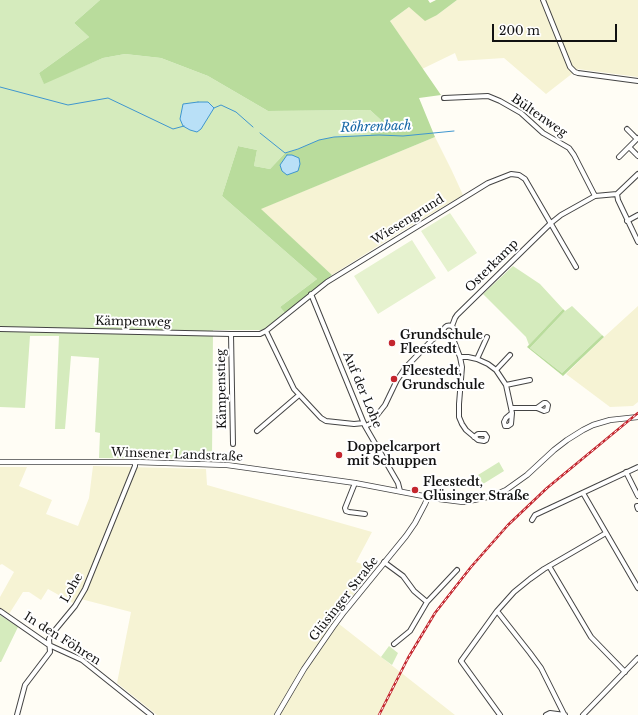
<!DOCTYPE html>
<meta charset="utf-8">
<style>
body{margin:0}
#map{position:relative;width:638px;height:715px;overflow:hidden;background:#fffdf5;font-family:"Libre Baskerville",serif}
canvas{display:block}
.scale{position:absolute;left:492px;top:24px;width:125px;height:18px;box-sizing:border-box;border:2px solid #111;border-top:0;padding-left:5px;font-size:12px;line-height:14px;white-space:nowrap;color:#111;-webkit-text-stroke:3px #fff;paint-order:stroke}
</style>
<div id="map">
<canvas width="638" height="715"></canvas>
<div class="scale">200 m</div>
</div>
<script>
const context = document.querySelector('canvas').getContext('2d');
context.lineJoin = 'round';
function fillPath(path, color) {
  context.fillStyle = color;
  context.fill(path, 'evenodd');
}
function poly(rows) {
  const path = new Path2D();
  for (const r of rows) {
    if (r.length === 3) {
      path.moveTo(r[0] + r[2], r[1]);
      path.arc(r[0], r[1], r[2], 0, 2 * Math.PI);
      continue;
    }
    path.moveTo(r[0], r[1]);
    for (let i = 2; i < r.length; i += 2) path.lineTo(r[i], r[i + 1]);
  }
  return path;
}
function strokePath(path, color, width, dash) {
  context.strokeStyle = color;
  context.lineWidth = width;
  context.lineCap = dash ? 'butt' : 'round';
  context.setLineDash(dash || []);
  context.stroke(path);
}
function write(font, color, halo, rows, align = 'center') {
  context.font = font + ' "Libre Baskerville",serif';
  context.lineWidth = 4;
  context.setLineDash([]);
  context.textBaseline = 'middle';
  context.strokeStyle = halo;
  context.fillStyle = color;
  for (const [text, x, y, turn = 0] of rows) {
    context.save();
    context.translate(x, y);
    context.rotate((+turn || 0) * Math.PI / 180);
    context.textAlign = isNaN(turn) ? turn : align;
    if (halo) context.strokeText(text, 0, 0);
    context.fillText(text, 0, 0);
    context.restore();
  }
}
fillPath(poly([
 [457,0,638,0,638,77,578,69,546,94,504,58,458,61,455,53,422,69,390,21,409,7,437,15],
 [435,137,452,171,463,195,400,232,332,275,260,209],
 [638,306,638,402,633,406,610,407,566,374,604,337],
 [93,466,206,469,207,485,372,532,356,562,374,568,334,620,455,715,157,715,117,683,131,612,77,598,73,603,48,589,41,600,29,592,23,592,9,614,0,609,0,597,14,572,2,564,0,565,0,467,27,467,19,486,52,500,46,514,78,526,89,498]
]), '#f6f3d4');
fillPath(poly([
 [0,0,100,0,74,23,89,37,39,73,44,83,103,58,125,54,161,58,208,76,268,111,370,110,381,120,370,135,334,137,285,153,270,169,254,166,257,150,238,146,222,196,317,279,280,307,285,313,264,330,213,330,212,459,99,458,100,433,95,432,99,358,71,356,65,429,55,429,59,336,30,336,25,408,0,407],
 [513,266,540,284,563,309,529,345,526,337,483,294],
 [572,306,602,335,562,373,530,348,565,311],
 [499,462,504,471,483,484,478,475],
 [0,615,18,627,1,662,0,662],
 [389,646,398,653,392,665,381,657]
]), '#d5ebbd');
fillPath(poly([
 [100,0,428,0,430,3,436,0,457,0,437,15,425,21,409,7,390,21,441,95,419,98,435,137,261,209,332,275,285,313,280,307,317,279,222,196,238,146,257,150,254,166,270,169,285,153,298,149,319,140,334,137,370,135,381,120,370,110,268,111,208,76,161,58,125,54,103,58,44,84,39,73,89,37,74,23],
 [563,309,565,311,530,348,562,373,602,335,604,337,563,376,527,347]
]), '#b9dc9c');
fillPath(poly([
 [450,213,477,253,448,272,421,231],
 [412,240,436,278,378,314,354,276]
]), '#e6f2cf');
const water = poly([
 [198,102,208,102,214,108,201,129,197,132,190,130,183,126,180,119,183,104,198,102],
 [287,155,292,155,299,158,300,164,298,171,287,175,282,171,280,165,287,155]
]);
fillPath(water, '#b9e0f7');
strokePath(water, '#3f96cf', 1);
strokePath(poly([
 [0,87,68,105,108,98,173,129,184,126],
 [214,108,221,105,236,112,253,127],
 [260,133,285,153,298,149,319,140,334,137,379,135,403,136,454,131]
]), '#3f96cf', 1);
const minor = poly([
 [543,0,570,67,575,72,578,73,638,81],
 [444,98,488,96,500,101,521,113,543,133,569,148,574,155,595,196],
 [627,129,637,139],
 [629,147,638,138],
 [619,157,629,147,638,156],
 [617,194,618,200,638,242],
 [617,194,638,174],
 [627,221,638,215],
 [311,294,365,426,398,483,400,491],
 [449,331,5.5],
 [452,326,455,318,457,315,551,223,561,215,595,196,617,194],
 [0,329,231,334,260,334,266,331,327,282,488,183,511,174,519,175,525,179,576,267],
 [266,331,294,389,321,418,326,421,354,424,364,423],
 [231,334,233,444],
 [452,336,460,357,462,367,459,404,459,417,462,424,466,430,478,440,484,441,486,440,487,437,485,434,478,434,474,437],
 [460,357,468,357,477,359,488,364,496,370,506,385,511,408,512,413,506,418,504,422,505,426,508,426,511,424,512,413],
 [477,359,487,337],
 [496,370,510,355],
 [506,385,530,380],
 [511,408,537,408,544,411,547,410,548,405,546,403,544,403,537,408],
 [365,426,370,424,385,405,397,380,406,367,433,339,444,333],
 [257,431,299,395],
 [626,472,638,496],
 [355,483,345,508,346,511,349,512,365,514],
 [583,493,638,588],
 [638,506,637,506,638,509],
 [532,520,535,515,638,467],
 [384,562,403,576,414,591,427,602,410,631,394,644],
 [549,566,591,637,625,672],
 [427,602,457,570],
 [0,611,49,645,82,660,151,715],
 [497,611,530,653,541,668,564,714],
 [17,715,25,685,47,656,50,652,49,639,56,629,75,606,85,589,135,466,135,462],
 [500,715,461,661,497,611,514,592,530,579,544,569,606,533],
 [546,715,550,713,565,715],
 [583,715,638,658]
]);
const tertiary = poly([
 [0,462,135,462,227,465,355,483,439,499,463,502,474,500,492,496,506,490,527,475,554,450,567,440,583,430,593,425,610,420,638,417],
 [277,715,304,669,333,627,344,612,406,536,415,523,425,504,428,497]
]);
strokePath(minor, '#444', 6);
strokePath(tertiary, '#444', 6);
strokePath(minor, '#fff', 4);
strokePath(tertiary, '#fff', 4.5);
const rail = poly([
 [379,715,408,658,435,613,471,567,508,525,547,488,638,413]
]);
strokePath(rail, '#c4262e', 2.5);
strokePath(rail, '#fff', 1, [3]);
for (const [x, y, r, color] of [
 [392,343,4,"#c4262e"],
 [394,379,4,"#c4262e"],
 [339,455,4,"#c4262e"],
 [415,490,4,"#c4262e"]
]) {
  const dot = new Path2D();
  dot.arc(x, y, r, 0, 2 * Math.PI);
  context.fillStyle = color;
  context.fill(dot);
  strokePath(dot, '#fff', 1.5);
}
write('12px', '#111', '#fff', [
 ["Bültenweg",539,116,35],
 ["Wiesengrund",408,220,-32],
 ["Osterkamp",492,266,-45],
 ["Kämpenweg",133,322,1],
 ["Kämpenstieg",222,389,-91],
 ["Auf der Lohe",362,390,67],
 ["Winsener Landstraße",177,455,2],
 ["Lohe",72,588,-60],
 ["Glüsinger Straße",344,599,-52],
 ["In den Föhren",62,639,32]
]);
write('bold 12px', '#111', '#fff', [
 ["Grundschule",400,336],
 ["Fleestedt",400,350],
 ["Fleestedt,",402,372],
 ["Grundschule",402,386],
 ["Doppelcarport",347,448],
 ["mit Schuppen",347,462],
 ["Fleestedt,",423,483],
 ["Glüsinger Straße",423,497]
], 'left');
write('italic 13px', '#1768a6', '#fff', [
 ["Röhrenbach",376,127,-2]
]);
</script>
